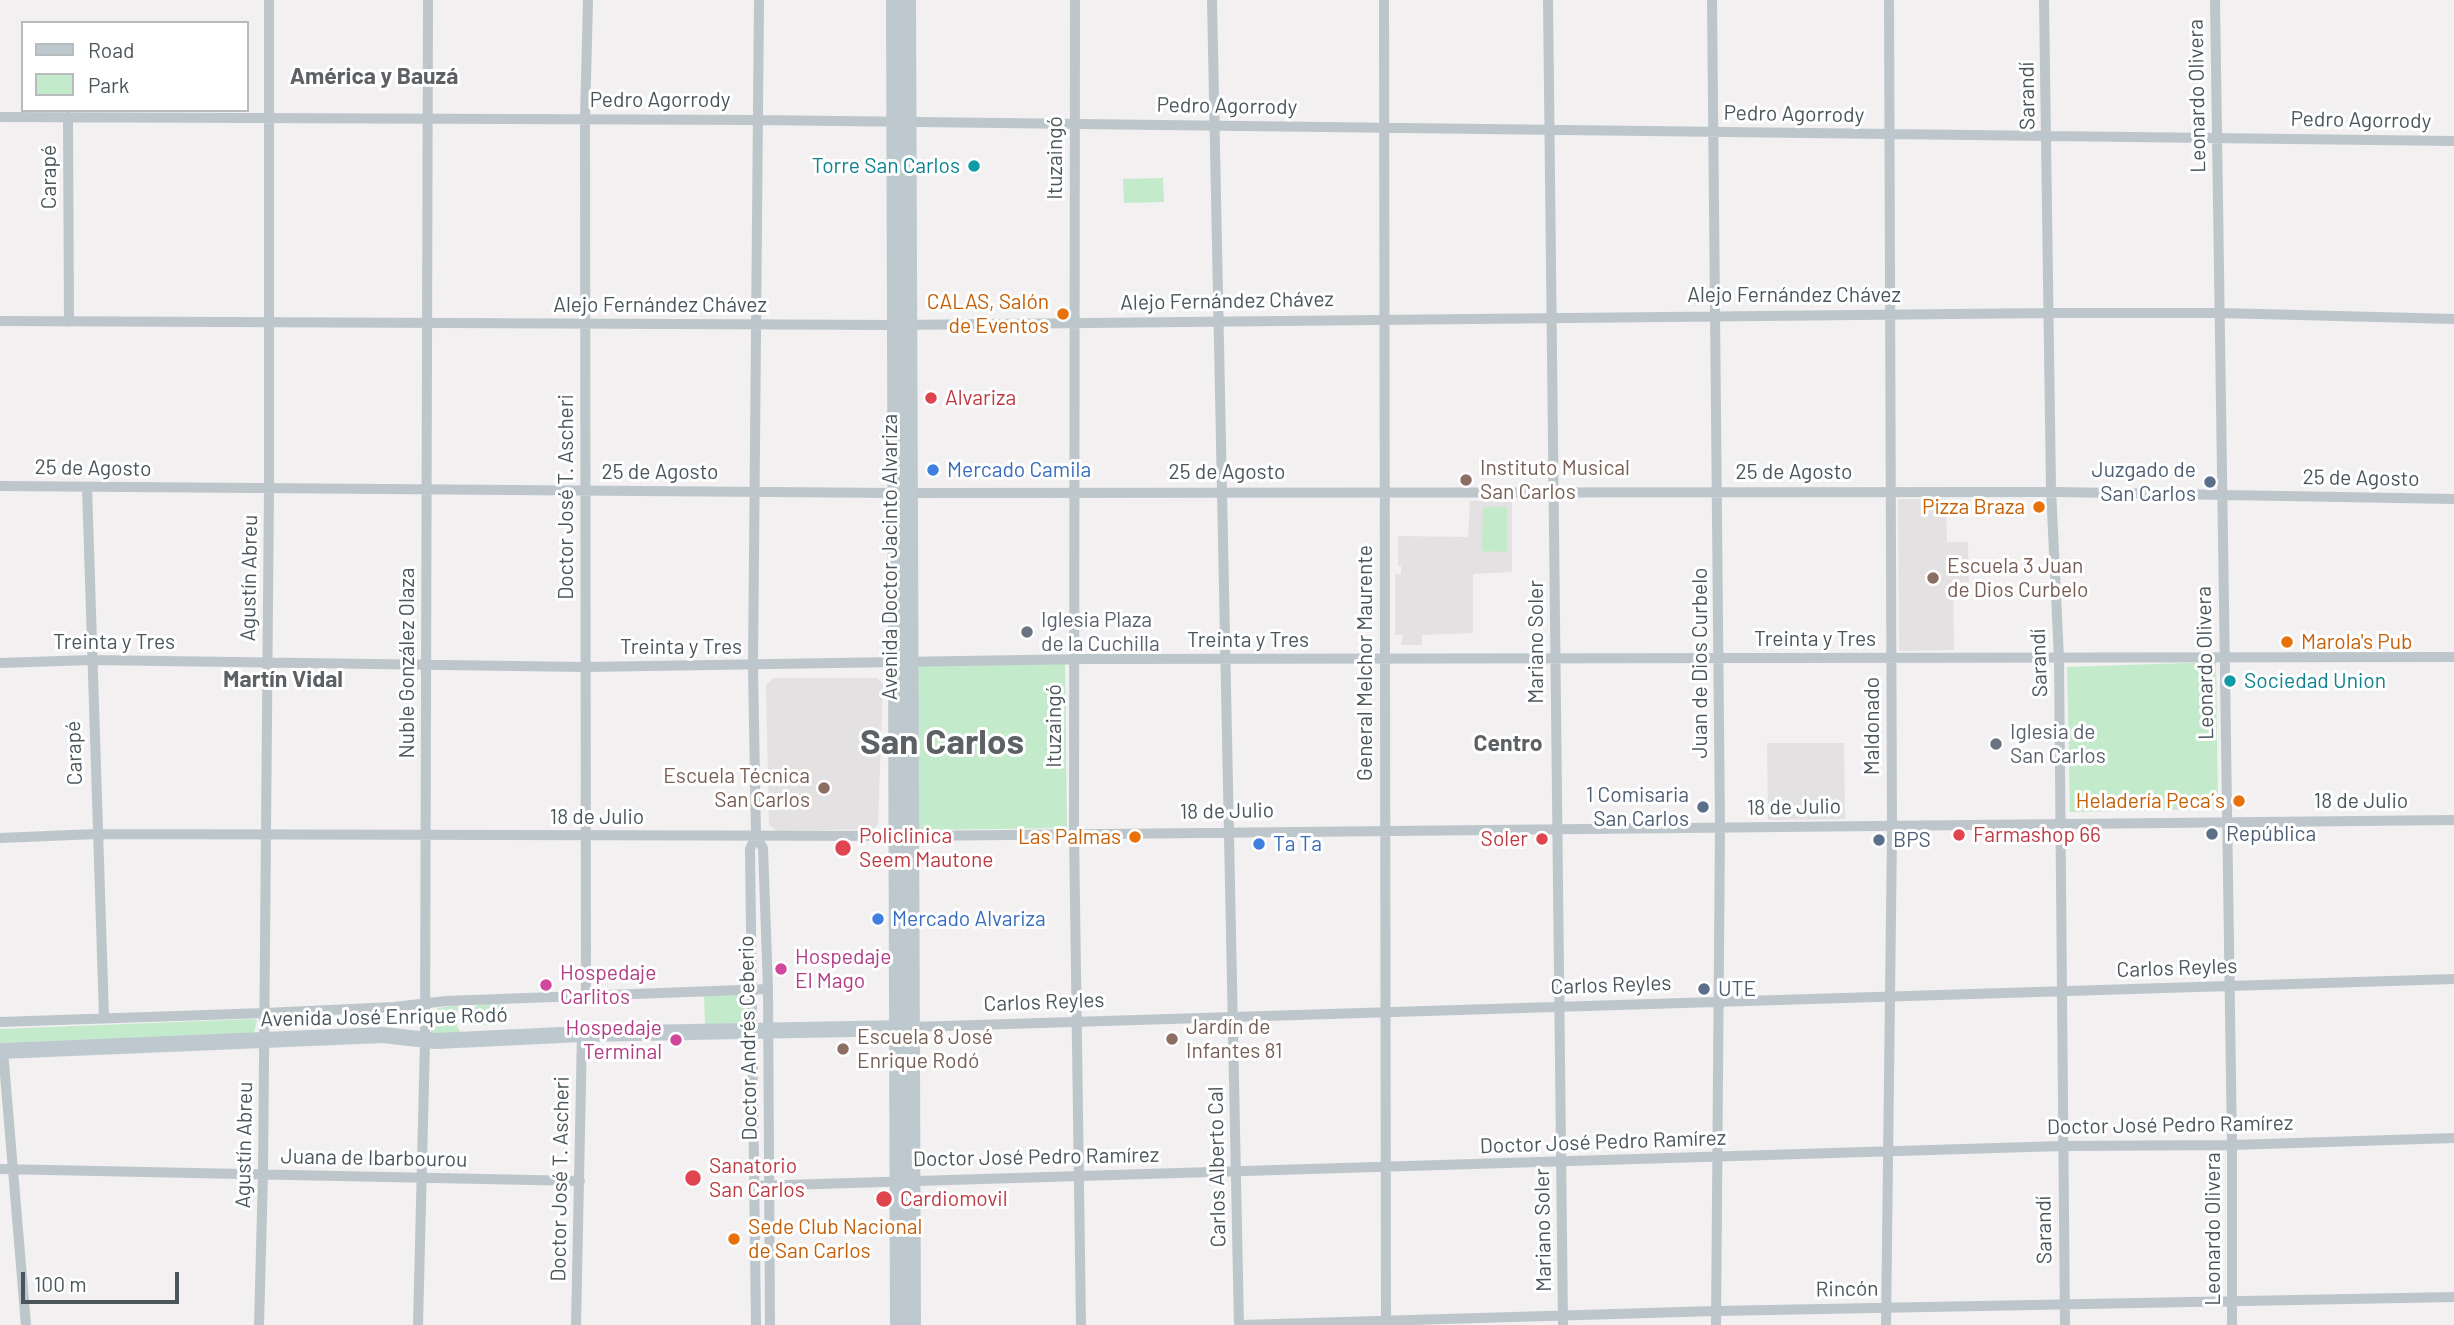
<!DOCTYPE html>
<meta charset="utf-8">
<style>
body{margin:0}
#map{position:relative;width:2454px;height:1325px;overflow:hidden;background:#f2f0f0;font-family:Barlow,sans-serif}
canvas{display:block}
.legend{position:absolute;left:21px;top:21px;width:228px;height:91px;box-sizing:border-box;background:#fff;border:2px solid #b7bbbd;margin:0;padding:9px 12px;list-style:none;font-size:21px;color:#4a565b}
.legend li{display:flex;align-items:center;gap:14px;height:35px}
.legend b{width:35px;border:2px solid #b7bbbd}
.scale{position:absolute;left:21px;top:1272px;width:158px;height:32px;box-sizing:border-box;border:4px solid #4a565b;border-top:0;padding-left:9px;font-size:21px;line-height:24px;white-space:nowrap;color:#4a565b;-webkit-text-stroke:5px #fff;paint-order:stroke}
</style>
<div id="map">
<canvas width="2454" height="1325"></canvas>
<ul class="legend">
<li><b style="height:9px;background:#bec9cf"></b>Road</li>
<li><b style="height:19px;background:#c4eacc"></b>Park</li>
</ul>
<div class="scale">100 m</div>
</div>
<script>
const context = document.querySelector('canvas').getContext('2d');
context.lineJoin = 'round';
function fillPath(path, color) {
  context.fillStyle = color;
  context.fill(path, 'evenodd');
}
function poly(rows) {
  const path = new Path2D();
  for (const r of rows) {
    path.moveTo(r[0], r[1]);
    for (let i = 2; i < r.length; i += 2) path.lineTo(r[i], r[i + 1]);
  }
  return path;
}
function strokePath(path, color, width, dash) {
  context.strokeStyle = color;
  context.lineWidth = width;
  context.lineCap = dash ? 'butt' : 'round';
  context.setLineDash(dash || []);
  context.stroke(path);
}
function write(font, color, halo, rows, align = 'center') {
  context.font = font + ' Barlow,sans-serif';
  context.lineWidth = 6;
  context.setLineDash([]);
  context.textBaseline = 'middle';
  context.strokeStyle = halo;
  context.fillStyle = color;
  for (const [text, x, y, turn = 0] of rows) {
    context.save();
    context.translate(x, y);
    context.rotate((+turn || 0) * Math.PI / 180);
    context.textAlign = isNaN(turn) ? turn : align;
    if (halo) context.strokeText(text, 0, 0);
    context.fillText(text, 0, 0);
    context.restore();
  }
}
fillPath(poly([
 [1898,499,1946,499,1947,542,1968,542,1969,582,1953,583,1954,650,1899,651],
 [1470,501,1512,501,1512,572,1473,574,1473,633,1422,635,1422,645,1401,645,1403,635,1395,635,1395,574,1401,574,1401,566,1398,566,1398,536,1468,537],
 [774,678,876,678,883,683,878,824,874,829,777,831,769,825,766,685],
 [1767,743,1844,743,1845,819,1768,820]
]), '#e3e1e2');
fillPath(poly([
 [1163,178,1164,202,1124,203,1123,179],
 [1483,507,1507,507,1507,552,1482,551],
 [2216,662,2218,809,2070,812,2067,667],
 [1065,663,1067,828,919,830,918,664],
 [746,993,744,1022,705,1026,704,995],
 [504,1003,505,1024,480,1025,473,1020,472,1012,477,1005],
 [458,1005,457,1027,464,1036,431,1035,431,1012,438,1008],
 [253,1019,257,1020,254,1033,0,1043,0,1029]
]), '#c4eacc');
strokePath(poly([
 [1075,0,1074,832,1081,1325],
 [1212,0,1239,1325],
 [1384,0,1386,1325],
 [1548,0,1563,1325],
 [1712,0,1720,827,1716,1325],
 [2044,0,2051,489,2059,659,2065,1325],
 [2215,0,2232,1145,2232,1325],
 [0,117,757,120,2454,141],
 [68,117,69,322],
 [0,321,896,325,2050,313,2220,313,2454,319],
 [0,486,896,493,2057,492,2454,499],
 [87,487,104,1017],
 [0,663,91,660,585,667,1086,659,2454,657],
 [756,836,763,848,768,989,770,1325],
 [0,838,96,834,911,836,2454,820],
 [586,994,585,119,588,0],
 [0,1022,265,1013,394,1007,446,1001,768,989],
 [912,1027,2454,979],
 [3,1051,26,1325],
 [0,1169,580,1181],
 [753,1186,2062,1146,2232,1145,2454,1138],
 [259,1325,263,1175,269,488,269,0],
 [418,1325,425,1041,428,0],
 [576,1325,582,1034],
 [756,1325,750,849,756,836,753,666,759,0],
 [1242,1325,1716,1311,2454,1297],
 [1886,1325,1892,832,1889,0]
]), '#bdc6cb', 10);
strokePath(poly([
 [894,0,898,1325],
 [908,0,913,1325],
 [0,1051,383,1035,436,1041,582,1034,906,1028]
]), '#bec9cf', 16);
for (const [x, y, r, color] of [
 [974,166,7,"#0f9aa8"],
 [1063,314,7,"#e8710a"],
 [931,398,7,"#e0444e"],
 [933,470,7,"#3f7fe0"],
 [1466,480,7,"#8d6e63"],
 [2210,482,7,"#5c6f8a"],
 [2039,507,7,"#e8710a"],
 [1933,578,7,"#8d6e63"],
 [1027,632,7,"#6b7280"],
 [2287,642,7,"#e8710a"],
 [2230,681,7,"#0f9aa8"],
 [1996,744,7,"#6b7280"],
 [824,788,7,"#8d6e63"],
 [2239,801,7,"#e8710a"],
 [1703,807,7,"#5c6f8a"],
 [2212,834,7,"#5c6f8a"],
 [1959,835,7,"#e0444e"],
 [1135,837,7,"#e8710a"],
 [1542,839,7,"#e0444e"],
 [1879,840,7,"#5c6f8a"],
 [1259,844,7,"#3f7fe0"],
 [843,848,9,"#e0444e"],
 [878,919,7,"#3f7fe0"],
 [781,969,7,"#d1479c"],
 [546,985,7,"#d1479c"],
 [1704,989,7,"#5c6f8a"],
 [1172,1039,7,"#8d6e63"],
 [676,1040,7,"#d1479c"],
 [843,1049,7,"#8d6e63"],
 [693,1178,9,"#e0444e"],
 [884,1199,9,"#e0444e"],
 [734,1239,7,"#e8710a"]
]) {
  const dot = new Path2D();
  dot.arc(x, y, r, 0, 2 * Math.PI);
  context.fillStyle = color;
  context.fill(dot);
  strokePath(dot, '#fff', 2.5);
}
write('21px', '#4a565b', '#fff', [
 ["Sarandí",2027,96,-91],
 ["Leonardo Olivera",2197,96,-91],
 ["Pedro Agorrody",660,100],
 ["Pedro Agorrody",1227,106,1],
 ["Pedro Agorrody",1794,114,1],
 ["Pedro Agorrody",2361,120,1],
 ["Ituzaingó",1055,158,-90],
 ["Carapé",49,177,-90],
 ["Alejo Fernández Chávez",1794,295],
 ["Alejo Fernández Chávez",1227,301,-1],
 ["Alejo Fernández Chávez",660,305],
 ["25 de Agosto",93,468,1],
 ["25 de Agosto",660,472],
 ["25 de Agosto",1227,472],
 ["25 de Agosto",1794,472],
 ["25 de Agosto",2361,478,1],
 ["Doctor José T. Ascheri",566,497,-90],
 ["Avenida Doctor Jacinto Alvariza",890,557,-90],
 ["Agustín Abreu",249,578,-89],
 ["Treinta y Tres",1815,639],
 ["Treinta y Tres",1248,640],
 ["Treinta y Tres",114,642],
 ["Mariano Soler",1536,642,-90],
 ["Treinta y Tres",681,647],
 ["Nuble González Olaza",407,663,-90],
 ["General Melchor Maurente",1365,663,-90],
 ["Juan de Dios Curbelo",1700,663,-90],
 ["Sarandí",2039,663,-92],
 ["Leonardo Olivera",2205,663,-91],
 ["Ituzaingó",1054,726,-90],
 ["Maldonado",1872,726,-90],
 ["Carapé",74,753,-92],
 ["18 de Julio",2361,801],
 ["18 de Julio",1794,807,-1],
 ["18 de Julio",1227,811,-1],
 ["18 de Julio",597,817],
 ["Carlos Reyles",2177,968,-2],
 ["Carlos Reyles",1611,985,-2],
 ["Carlos Reyles",1044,1002,-2],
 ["Avenida José Enrique Rodó",384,1017,-1],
 ["Doctor Andrés Ceberio",748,1038,-91],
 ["Doctor José Pedro Ramírez",2170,1125,-1],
 ["Doctor José Pedro Ramírez",1603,1142,-2],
 ["Agustín Abreu",244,1145,-89],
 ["Doctor José Pedro Ramírez",1036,1157,-1],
 ["Juana de Ibarbourou",374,1158,1],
 ["Carlos Alberto Cal",1217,1167,-91],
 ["Doctor José T. Ascheri",560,1179,-89],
 ["Leonardo Olivera",2213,1229,-90],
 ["Mariano Soler",1543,1230,-91],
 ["Sarandí",2044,1230,-91],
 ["Rincón",1847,1289,-1]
]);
write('21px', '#0d838f', '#fff', [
 ["Torre San Carlos",960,166],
 ["Sociedad Union",2244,681,"left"]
], 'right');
write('21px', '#c56008', '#fff', [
 ["CALAS, Salón",1049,302],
 ["de Eventos",1049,326],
 ["Pizza Braza",2025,507],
 ["Marola's Pub",2301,642,"left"],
 ["Heladería Peca´s",2225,801],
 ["Las Palmas",1121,837],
 ["Sede Club Nacional",748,1227,"left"],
 ["de San Carlos",748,1251,"left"]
], 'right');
write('21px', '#be3a42', '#fff', [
 ["Alvariza",945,398],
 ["Farmashop 66",1973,835],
 ["Policlinica",859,836],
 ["Seem Mautone",859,860],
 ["Soler",1528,839,"right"],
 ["Sanatorio",709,1166],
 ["San Carlos",709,1190],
 ["Cardiomovil",900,1199]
], 'left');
write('21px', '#785e54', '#fff', [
 ["Instituto Musical",1480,468],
 ["San Carlos",1480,492],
 ["Escuela 3 Juan",1947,566],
 ["de Dios Curbelo",1947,590],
 ["Escuela Técnica",810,776,"right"],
 ["San Carlos",810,800,"right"],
 ["Jardín de",1186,1027],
 ["Infantes 81",1186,1051],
 ["Escuela 8 José",857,1037],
 ["Enrique Rodó",857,1061]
], 'left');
write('21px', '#366cbe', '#fff', [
 ["Mercado Camila",947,470],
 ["Ta Ta",1273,844],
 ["Mercado Alvariza",892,919]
], 'left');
write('21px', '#4e5e75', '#fff', [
 ["Juzgado de",2196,470,"right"],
 ["San Carlos",2196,494,"right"],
 ["1 Comisaria",1689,795,"right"],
 ["San Carlos",1689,819,"right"],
 ["República",2226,834],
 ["BPS",1893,840],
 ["UTE",1718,989]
], 'left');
write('21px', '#5b616d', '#fff', [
 ["Iglesia Plaza",1041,620],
 ["de la Cuchilla",1041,644],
 ["Iglesia de",2010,732],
 ["San Carlos",2010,756]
], 'left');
write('21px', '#b23c85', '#fff', [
 ["Hospedaje",795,957],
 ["El Mago",795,981],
 ["Hospedaje",560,973],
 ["Carlitos",560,997],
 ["Hospedaje",662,1028,"right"],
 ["Terminal",662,1052,"right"]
], 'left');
write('bold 23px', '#5d6164', '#fff', [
 ["América y Bauzá",374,76],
 ["Martín Vidal",283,679],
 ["Centro",1508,743]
]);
write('bold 35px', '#5d6164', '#fff', [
 ["San Carlos",942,742]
]);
</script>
